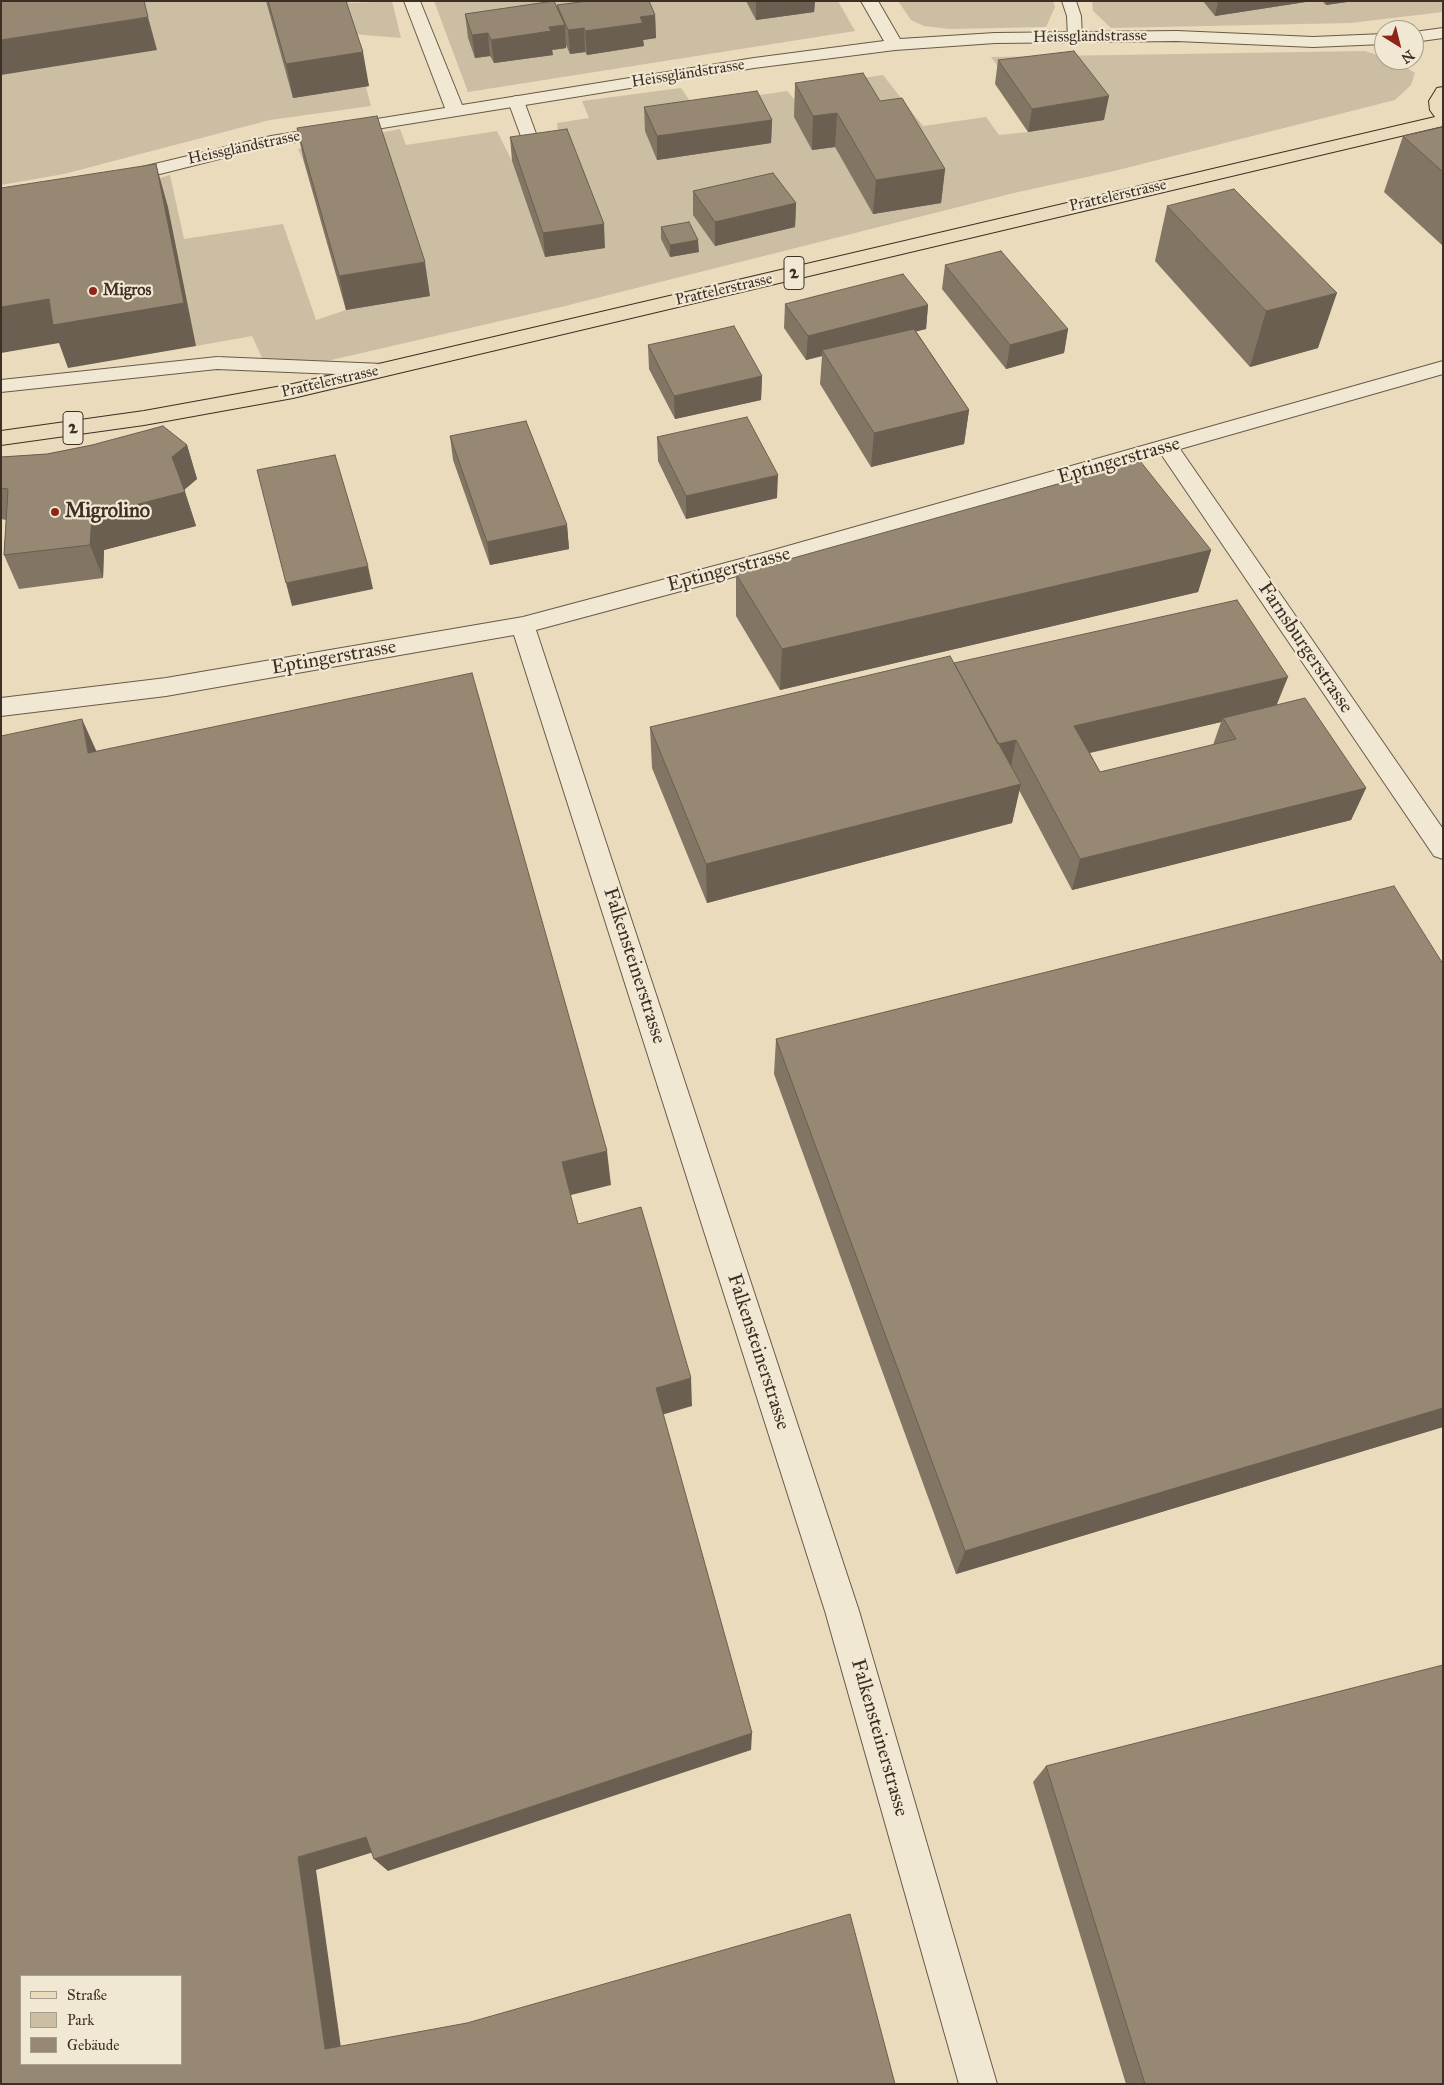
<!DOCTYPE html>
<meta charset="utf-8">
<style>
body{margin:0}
#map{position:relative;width:1444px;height:2085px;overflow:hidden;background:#e9dbbc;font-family:"IM FELL Great Primer",serif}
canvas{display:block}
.frame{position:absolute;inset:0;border:2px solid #3e2e23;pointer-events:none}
.legend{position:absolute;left:20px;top:1975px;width:162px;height:90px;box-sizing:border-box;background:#f1e8d3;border:1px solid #a99e8d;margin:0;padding:6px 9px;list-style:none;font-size:15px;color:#3e2e23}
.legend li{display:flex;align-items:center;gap:10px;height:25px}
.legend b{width:25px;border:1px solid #a99e8d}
.north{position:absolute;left:1374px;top:20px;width:50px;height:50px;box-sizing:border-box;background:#f1e8d3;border:1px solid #a99e8d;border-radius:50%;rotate:144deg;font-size:14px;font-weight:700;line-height:20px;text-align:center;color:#3e2e23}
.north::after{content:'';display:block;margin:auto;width:18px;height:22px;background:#8f2418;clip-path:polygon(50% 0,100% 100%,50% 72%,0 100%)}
</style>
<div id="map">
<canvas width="1444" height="2085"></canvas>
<div class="frame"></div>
<ul class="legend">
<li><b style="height:6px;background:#e9dbbc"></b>Straße</li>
<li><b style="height:14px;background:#ccbea2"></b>Park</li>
<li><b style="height:14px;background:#978873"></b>Gebäude</li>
</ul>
<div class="north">N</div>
</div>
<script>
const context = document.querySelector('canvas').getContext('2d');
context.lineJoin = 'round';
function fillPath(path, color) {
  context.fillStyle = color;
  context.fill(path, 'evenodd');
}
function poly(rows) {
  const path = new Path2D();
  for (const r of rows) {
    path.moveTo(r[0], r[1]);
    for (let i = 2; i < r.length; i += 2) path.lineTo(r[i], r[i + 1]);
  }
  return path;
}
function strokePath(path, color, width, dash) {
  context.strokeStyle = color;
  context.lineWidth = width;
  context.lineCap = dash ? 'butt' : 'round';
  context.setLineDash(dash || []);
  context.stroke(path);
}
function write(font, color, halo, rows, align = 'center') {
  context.font = font + ' "IM FELL Great Primer",serif';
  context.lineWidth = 4.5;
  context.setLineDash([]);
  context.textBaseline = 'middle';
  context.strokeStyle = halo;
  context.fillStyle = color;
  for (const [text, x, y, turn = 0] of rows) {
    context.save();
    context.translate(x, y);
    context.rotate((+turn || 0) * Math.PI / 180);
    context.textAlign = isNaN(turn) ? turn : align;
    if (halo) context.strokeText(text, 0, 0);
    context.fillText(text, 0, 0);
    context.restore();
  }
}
fillPath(poly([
 [1,1,349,1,350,3,392,1,401,38,352,34,371,106,270,120,64,174,1,185],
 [434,1,838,1,855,31,468,92],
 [898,1,1053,1,1055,7,1046,27,950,29,924,26,911,20],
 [1092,1,1443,1,1443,12,1350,23,1111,28,1093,11],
 [1365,51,1384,57,1384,60,1395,60,1415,73,1411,85,1395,100,1114,171,1014,193,561,307,327,361,263,360,252,336,196,346,136,185,170,175,184,239,283,224,316,320,346,310,430,296,383,150,304,162,298,149,400,129,406,145,497,131,512,161,545,257,605,248,560,154,557,123,589,118,582,101,681,88,693,105,787,91,804,110,808,86,883,75,923,126,986,117,999,135,1028,132,1104,120,1009,82,991,57]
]), '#ccbea2');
const lane = poly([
 [1062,1,1076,1,1081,16,1082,38,1080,41,1075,42,1070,41,1068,38,1067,16,1062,1],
 [516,96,521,98,524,101,542,150,540,153,528,153,526,150,508,101,511,98,516,96],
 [217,357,383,364,389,366,392,370,389,374,383,376,217,369,1,392,1,380,217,357]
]);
const street = poly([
 [404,1,420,1,462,105,754,58,884,41,861,1,878,1,900,39,995,33,1177,31,1313,37,1384,34,1384,44,1313,47,1177,41,995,43,895,50,754,68,271,146,120,184,113,182,111,178,113,174,271,136,445,108,404,1],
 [1443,28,1443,38,1414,42,1414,32,1443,28],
 [1443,361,1443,374,1180,449,1443,829,1443,859,1434,856,1161,454,763,569,536,630,859,1611,997,2084,959,2084,825,1611,514,635,166,696,1,716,1,698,166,678,523,617,763,553,1443,361]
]);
const primary = poly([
 [1443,87,1443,126,293,398,144,425,1,445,1,431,144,411,293,384,1435,117,1430,110,1429,101,1437,88,1443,87]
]);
strokePath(lane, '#695949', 2);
strokePath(street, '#695949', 2);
strokePath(primary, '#3e2e23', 2);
fillPath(lane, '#f1e8d3');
fillPath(street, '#f1e8d3');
fillPath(primary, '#e9dbbc');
fillPath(poly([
 [266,1,346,1,369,86,293,98],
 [746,1,815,1,814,12,756,20],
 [1203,1,1312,1,1215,16],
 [1322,1,1354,1,1326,5],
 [557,5,655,15,656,38,643,40,644,46,587,55,585,52,570,54,566,45,566,48,552,50,553,55,494,63,490,56,475,58,468,38,465,14,557,9],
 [998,60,1104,120,1028,132,995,84],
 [795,83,880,101,945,169,941,203,873,214,835,147,812,150,794,117],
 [644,107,772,120,771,143,657,160,645,131],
 [1443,127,1443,246,1384,192,1403,136],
 [297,128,430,296,346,310,304,162],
 [510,137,605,248,545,257,512,161],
 [693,191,796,203,795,227,715,246,693,215],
 [1167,206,1318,348,1250,367,1155,261],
 [661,227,699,252,670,257,661,239],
 [945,265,1068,329,1064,353,1006,369,942,289],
 [785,304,928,305,926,329,916,331,969,410,964,444,871,467,820,384,822,356,806,360,784,328],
 [648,345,762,376,761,400,675,419,649,369],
 [450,436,567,525,569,549,490,565,453,460],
 [657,437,777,498,686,519,658,461],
 [92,445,187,445,197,479,184,489,196,526,104,550,103,578,19,589,4,555,6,520,1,519,1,457,47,454],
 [1211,550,1198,592,780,690,736,616,736,574],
 [954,663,1277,705,1366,788,1351,820,1072,890,1019,790,1012,823,707,903,652,768,650,727],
 [1221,722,1213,745,1100,772,1090,753],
 [1443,964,1443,1427,956,1574,774,1074,776,1039],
 [1046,1766,1443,2084,1126,2084,1033,1782]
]), '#827563');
fillPath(poly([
 [756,1,815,1,814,12,756,20],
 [1218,1,1312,1,1215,16],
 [1327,1,1354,1,1326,5],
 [655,15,656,38,643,40,644,46,587,55,585,31,640,17],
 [148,17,157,50,1,75,1,40],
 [565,25,566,48,552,50,553,55,494,63,491,40,549,27],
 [584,28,585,52,570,54,568,30],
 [488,33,490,56,475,58,472,35],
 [363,52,369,86,293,98,286,64],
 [1109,96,1104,120,1028,132,1032,109],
 [837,113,835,147,812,150,813,116],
 [772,120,771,143,657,160,657,136],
 [156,164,168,207,196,346,68,368,59,343,1,353,1,307],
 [945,169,941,203,873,214,876,180],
 [796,203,795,227,715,246,715,222],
 [604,224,605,248,545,257,543,233],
 [698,240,699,252,670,257,670,245],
 [425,262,430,296,346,310,339,276],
 [1337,293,1318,348,1250,367,1266,311],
 [928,305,926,329,825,355,822,350,822,356,806,360,808,336],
 [1068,329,1064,353,1006,369,1010,345],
 [762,376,761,400,675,419,674,396],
 [969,410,964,444,871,467,874,433],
 [187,445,197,479,183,491,172,457],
 [778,475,777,498,686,519,686,496],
 [185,492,196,526,104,550,103,578,90,545,92,516],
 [567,525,569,549,490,565,487,542],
 [1211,550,1198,592,780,690,782,649],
 [368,566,373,589,292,606,286,583],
 [1288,677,1275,709,1223,718,1221,722,1067,758,1074,726],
 [82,719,100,759,88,753],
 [1016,740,1010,772,993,745],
 [1021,784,1012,823,707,903,706,864],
 [1366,788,1351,820,1072,890,1080,859],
 [607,1151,611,1185,567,1196,562,1162],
 [691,1378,692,1406,658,1416,656,1388],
 [1443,1408,1443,1427,956,1574,965,1551],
 [752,1733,751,1750,388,1871,374,1859],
 [366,1837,380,1850,316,1870,342,2055,325,2049,298,1857]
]), '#6a5f50');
const building = poly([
 [1,1,144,1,148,17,1,40,1,1],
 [268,1,346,1,363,52,286,64,268,1],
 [554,1,565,25,549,27,551,31,491,40,488,33,472,35,465,14,554,1],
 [588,1,649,1,655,15,640,17,643,23,585,31,584,28,568,30,557,5,588,1],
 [1074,51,1109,96,1032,109,998,60,1074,51],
 [863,73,880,101,902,98,945,169,876,180,837,113,813,116,795,83,863,73],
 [757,91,772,120,657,136,644,107,757,91],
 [377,116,425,262,339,276,297,128,377,116],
 [1443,127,1443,172,1403,136,1443,127],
 [567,129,604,224,543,233,510,137,567,129],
 [156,164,184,303,53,325,49,299,1,307,1,188,156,164],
 [773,173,796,203,715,222,693,191,773,173],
 [1234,189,1337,293,1266,311,1167,206,1234,189],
 [689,222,698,240,670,245,661,227,689,222],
 [1001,251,1068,329,1010,345,945,265,1001,251],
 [903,274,928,305,808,336,785,304,903,274],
 [734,326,762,376,674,396,648,345,734,326],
 [914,329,969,410,874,433,822,350,914,329],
 [747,417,778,475,686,496,657,437,747,417],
 [526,421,567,525,487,542,450,436,526,421],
 [163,426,187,445,172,457,185,492,92,516,90,545,4,555,8,489,1,488,1,457,47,454,92,445,163,426],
 [335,455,368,566,286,583,257,470,335,455],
 [1140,461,1211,550,782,649,736,574,1140,461],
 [1237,600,1288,677,1074,726,1100,772,1236,739,1223,718,1305,698,1366,788,1080,859,1016,740,998,744,954,663,1237,600],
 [950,656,1021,784,706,864,650,727,950,656],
 [472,673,607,1151,562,1162,578,1224,641,1207,691,1378,656,1388,752,1733,374,1859,366,1837,298,1857,325,2049,467,2023,850,1914,895,2084,1,2084,1,736,82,719,88,753,472,673],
 [21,1976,181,1976,181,2064,21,2064,21,1976],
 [1394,886,1443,964,1443,1408,965,1551,776,1039,1394,886],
 [1443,1665,1443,2084,1145,2084,1046,1766,1443,1665]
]);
fillPath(building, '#978873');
strokePath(building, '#6a5f50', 1);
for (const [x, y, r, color] of [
 [93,291,5,"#8f2418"],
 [55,512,5,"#8f2418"]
]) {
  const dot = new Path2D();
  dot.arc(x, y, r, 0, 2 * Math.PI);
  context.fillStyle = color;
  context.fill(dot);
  strokePath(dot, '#f1e8d3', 2);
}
write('16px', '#3e2e23', '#f1e8d3', [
 ["Heissgländstrasse",1090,37,-1],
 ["Heissgländstrasse",688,74,-9],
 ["Heissgländstrasse",244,148,-12],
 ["Prattelerstrasse",1118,196,-13],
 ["Prattelerstrasse",724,290,-13],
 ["Prattelerstrasse",330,382,-13]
]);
write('bold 16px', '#3e2e23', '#f1e8d3', [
 ["Migros",103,291]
], 'left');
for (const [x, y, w] of [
 [794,273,20],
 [73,428,20]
]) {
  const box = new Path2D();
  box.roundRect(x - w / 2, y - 16.5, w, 33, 4);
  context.fillStyle = '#f1e8d3';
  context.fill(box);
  strokePath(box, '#3e2e23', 1);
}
write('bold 19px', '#3e2e23', null, [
 ["2",794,273],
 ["2",73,428]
]);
write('20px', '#3e2e23', '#f1e8d3', [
 ["Eptingerstrasse",1119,461,-16],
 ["Eptingerstrasse",729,570,-15],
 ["Farnsburgerstrasse",1305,648,56],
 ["Eptingerstrasse",334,658,-10],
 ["Falkensteinerstrasse",634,966,72],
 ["Falkensteinerstrasse",758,1352,72],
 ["Falkensteinerstrasse",879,1738,74]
]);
write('bold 20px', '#3e2e23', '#f1e8d3', [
 ["Migrolino",65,512]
], 'left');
</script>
